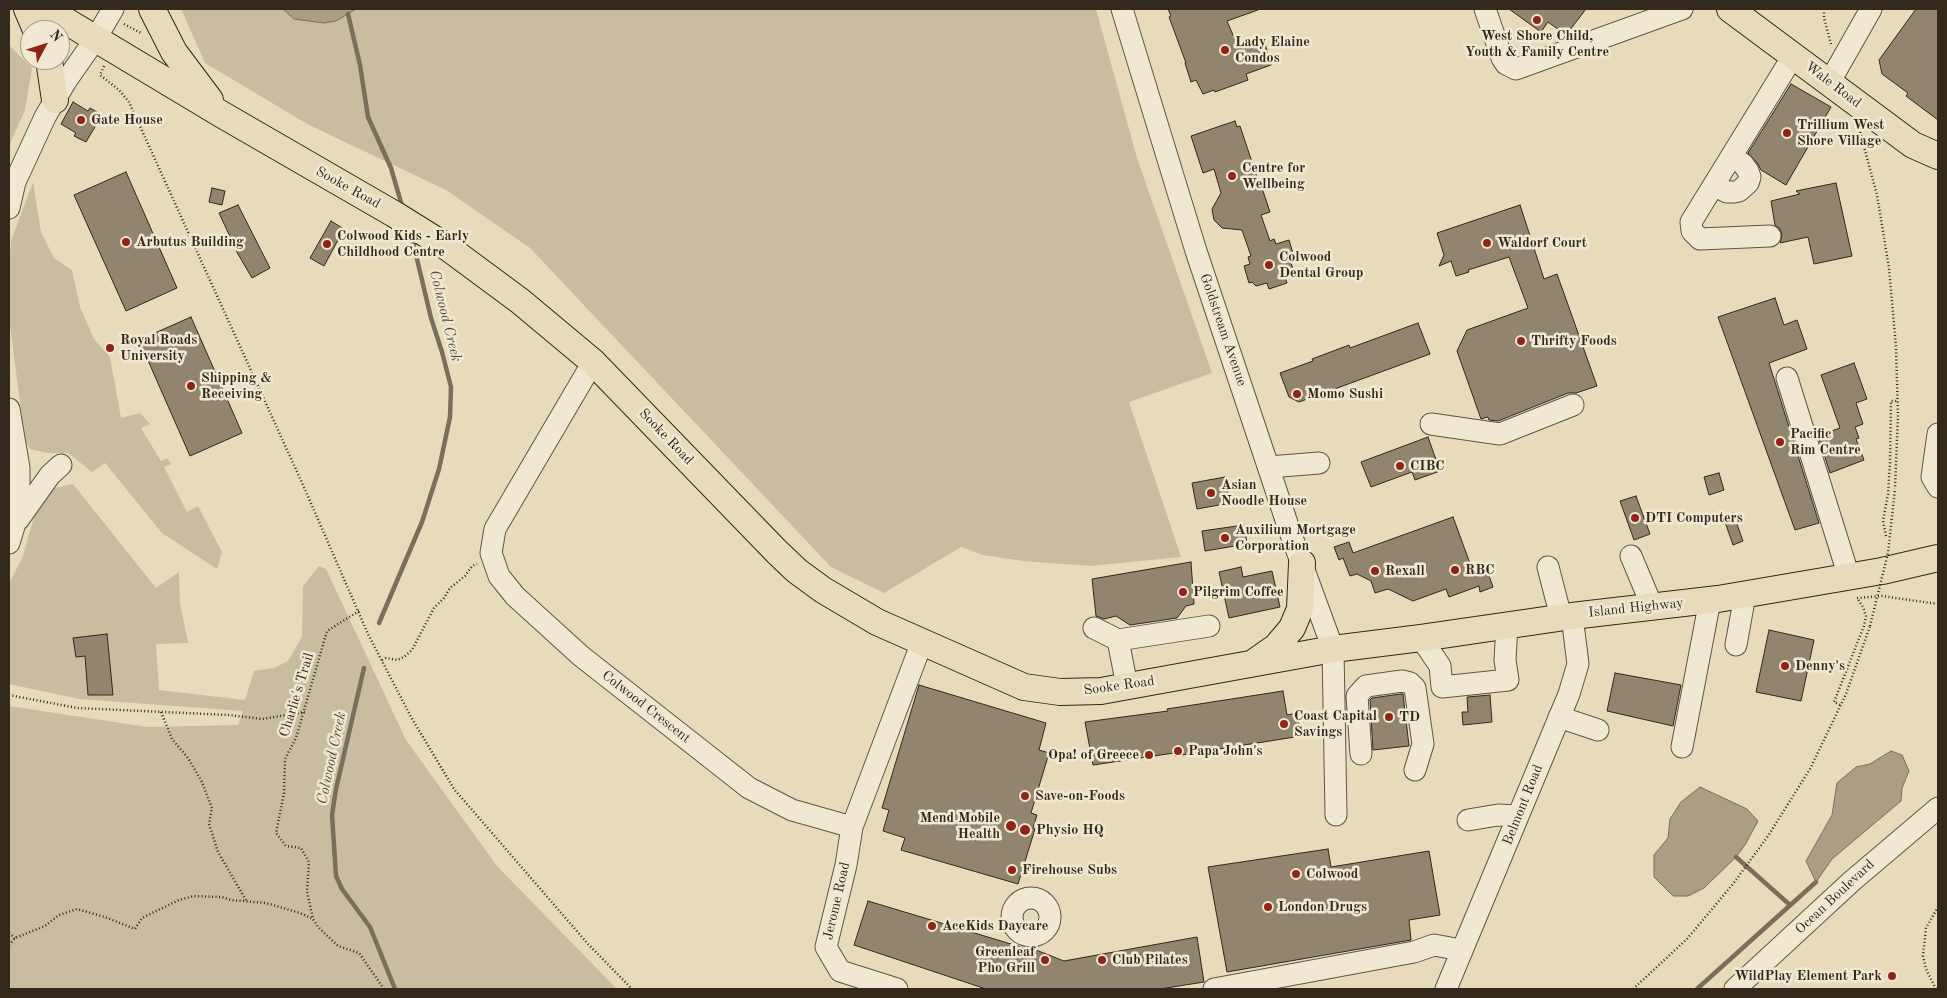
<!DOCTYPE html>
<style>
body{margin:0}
#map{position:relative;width:1947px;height:998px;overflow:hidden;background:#e8dbbc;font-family:"Old Standard TT",serif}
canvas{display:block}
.frame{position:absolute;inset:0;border:10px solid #32281b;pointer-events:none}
.north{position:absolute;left:20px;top:20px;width:50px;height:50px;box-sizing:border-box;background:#f0e8d3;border:1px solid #a49b89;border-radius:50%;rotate:50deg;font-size:14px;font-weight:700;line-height:20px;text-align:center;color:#32281b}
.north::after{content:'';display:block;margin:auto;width:18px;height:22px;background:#8f2418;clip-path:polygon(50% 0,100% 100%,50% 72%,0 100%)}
</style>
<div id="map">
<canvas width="1947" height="998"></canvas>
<div class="frame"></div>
<div class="north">N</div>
</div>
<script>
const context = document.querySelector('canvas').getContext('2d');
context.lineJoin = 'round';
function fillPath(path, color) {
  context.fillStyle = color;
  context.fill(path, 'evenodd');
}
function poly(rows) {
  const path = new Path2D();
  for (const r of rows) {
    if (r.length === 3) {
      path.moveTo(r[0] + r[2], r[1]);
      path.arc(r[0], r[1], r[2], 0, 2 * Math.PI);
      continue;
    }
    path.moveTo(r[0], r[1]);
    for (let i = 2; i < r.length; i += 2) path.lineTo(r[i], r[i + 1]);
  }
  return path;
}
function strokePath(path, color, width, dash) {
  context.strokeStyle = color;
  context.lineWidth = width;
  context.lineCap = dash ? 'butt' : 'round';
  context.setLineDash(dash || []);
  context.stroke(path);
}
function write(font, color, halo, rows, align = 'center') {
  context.font = font + ' "Old Standard TT",serif';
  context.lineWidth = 5;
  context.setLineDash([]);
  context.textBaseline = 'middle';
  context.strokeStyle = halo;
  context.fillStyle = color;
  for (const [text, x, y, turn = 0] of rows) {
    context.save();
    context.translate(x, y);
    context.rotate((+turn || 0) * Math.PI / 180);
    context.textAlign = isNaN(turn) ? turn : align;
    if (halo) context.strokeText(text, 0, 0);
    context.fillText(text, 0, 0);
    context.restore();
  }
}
fillPath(poly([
 [181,9,1096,9,1137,158,1212,373,1129,402,1181,557,1091,566,1023,561,983,555,961,547,884,593,831,567,530,248,446,190,309,125,205,63],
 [9,45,32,68,25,110,9,146],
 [33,182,41,232,54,258,72,270,80,307,94,339,110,357,121,418,140,413,150,424,141,428,161,461,167,458,171,464,164,467,187,512,198,506,222,552,217,569,162,533,105,463,92,472,68,453,47,453,30,449,25,441,9,318,9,270,11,241],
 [73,484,156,588,179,572,180,603,188,643,156,644,159,690,245,700,254,671,274,668,288,661,302,637,303,586,319,566,326,569,406,740,497,866,617,989,9,989,9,706,147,727,238,725,243,711,79,699,9,684,9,584,23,556,39,498,54,488]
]), '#c9bda1');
const water = poly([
 [283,9,356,9,336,21,324,23,294,19,283,9],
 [1891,751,1902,755,1909,771,1902,788,1901,801,1832,859,1816,882,1806,861,1832,815,1837,783,1856,767,1870,764,1891,751],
 [1700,787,1747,809,1758,821,1745,845,1736,857,1704,888,1688,896,1673,896,1654,877,1654,855,1668,838,1670,819,1681,802,1700,787]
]);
fillPath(water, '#aa9e85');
strokePath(water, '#7a6f5b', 1);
strokePath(poly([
 [348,14,360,65,368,117,391,168,402,206],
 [379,623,422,522,439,469,450,417,451,387,442,352,431,318,412,238],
 [364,668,336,789,332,815,336,876,342,889,370,927,395,989],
 [1736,857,1790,905],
 [1697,989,1816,882]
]), '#7a6f5b', 4.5);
const building = poly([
 [1168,9,1258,9,1258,10,1227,21,1239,49,1264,40,1271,65,1246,74,1248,80,1215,92,1214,90,1203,94,1196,80,1191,82,1185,63,1186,63,1169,17,1171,16,1168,9],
 [1509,9,1586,9,1566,35,1548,22,1541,32,1509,9],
 [1916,9,1938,9,1938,120,1906,96,1908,93,1882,74,1879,60,1916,9],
 [1791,84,1831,107,1786,185,1761,170,1758,164,1748,153,1791,84],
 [73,102,88,111,90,108,102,115,86,142,74,136,76,133,61,124,73,102],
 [1235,121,1237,127,1240,126,1261,189,1262,188,1270,212,1261,215,1270,241,1274,239,1276,244,1289,240,1295,260,1290,261,1295,274,1285,277,1287,283,1269,289,1267,283,1256,286,1252,282,1249,283,1244,266,1250,264,1248,257,1251,256,1242,230,1222,228,1214,220,1212,209,1221,193,1214,169,1203,173,1191,136,1235,121],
 [126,172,177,288,126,311,74,195,126,172],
 [1836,183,1852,256,1814,264,1808,237,1780,243,1782,235,1780,229,1775,225,1771,201,1800,194,1796,191,1836,183],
 [212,188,225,191,222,205,209,202,212,188],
 [238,205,270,268,252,278,238,254,219,213,238,205],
 [1520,205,1544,279,1557,274,1597,386,1576,393,1568,393,1498,421,1489,420,1488,417,1481,419,1457,351,1467,330,1528,308,1509,257,1468,270,1469,272,1456,276,1451,261,1439,266,1444,255,1437,233,1520,205],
 [331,221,344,229,324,266,310,258,331,221],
 [1775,298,1784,325,1797,320,1807,349,1769,363,1819,523,1795,530,1718,317,1775,298],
 [191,317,242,433,190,456,139,340,191,317],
 [1418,323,1430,354,1299,402,1289,397,1280,373,1313,361,1312,359,1349,345,1350,348,1418,323],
 [1854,363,1867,399,1856,403,1863,424,1855,427,1859,438,1856,439,1864,460,1830,473,1818,436,1840,428,1821,375,1854,363],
 [1428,437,1440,471,1415,480,1412,472,1371,487,1361,462,1428,437],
 [1719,473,1724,490,1709,495,1704,477,1719,473],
 [1225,477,1230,503,1197,509,1192,483,1225,477],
 [1636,496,1650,534,1634,540,1620,501,1636,496],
 [1733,513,1743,541,1733,545,1723,516,1733,513],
 [1453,517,1475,577,1488,573,1493,587,1480,592,1479,586,1449,597,1446,589,1413,601,1388,589,1375,593,1371,581,1357,574,1350,576,1343,558,1339,560,1334,547,1349,542,1353,553,1453,517],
 [1244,525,1247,544,1205,551,1202,531,1244,525],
 [1191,562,1194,604,1186,606,1177,618,1130,625,1116,616,1104,619,1096,616,1092,579,1191,562],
 [1241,567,1243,577,1272,571,1280,607,1229,618,1219,572,1241,567],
 [1769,630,1814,640,1801,701,1756,692,1769,630],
 [107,634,113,695,88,695,85,656,76,657,73,638,107,634],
 [1615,673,1681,685,1673,726,1607,711,1615,673],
 [919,685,1046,723,1039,750,1049,753,1031,813,1037,815,1033,828,1035,829,1018,884,901,850,905,838,883,831,889,810,882,808,919,685],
 [1283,691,1287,715,1297,713,1301,736,1175,756,1174,753,1093,765,1085,722,1168,711,1167,709,1283,691],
 [1401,694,1403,694,1409,746,1373,750,1370,700,1372,698,1401,694],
 [1490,695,1492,722,1463,725,1462,712,1468,712,1467,697,1490,695],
 [1328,849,1331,867,1429,851,1440,915,1409,920,1411,940,1227,972,1208,867,1328,849],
 [868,901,1031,950,1031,948,1064,961,1197,937,1204,982,1160,989,986,989,854,945,868,901]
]);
fillPath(building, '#91856f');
strokePath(building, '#32281b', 1);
const minor = poly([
 [1122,9,1196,251,1289,529,1333,649,1336,815],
 [1485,9,1502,58,1506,64,1516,69,1682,9],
 [1829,83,1871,9],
 [1714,185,1727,192,1734,192,1739,191,1748,183,1750,177,1748,171,1743,164,1732,157],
 [9,208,15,182,45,117,66,81,96,38,113,9],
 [1770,236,1700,239,1692,231,1691,222,1793,56],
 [593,362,495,529,491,553,499,576,515,596,581,656,749,788,792,810,852,827],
 [1787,378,1849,577],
 [9,409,19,468,19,510,9,543],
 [1431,424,1500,434,1573,405],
 [1938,434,1932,477,1938,487],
 [1269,467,1319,463],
 [18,520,50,475,61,465],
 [1631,556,1652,606],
 [1548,567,1561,617],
 [1094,628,1118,640,1127,686],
 [1421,638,1440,666,1442,687,1508,680,1505,660,1507,625],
 [1118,640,1209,626],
 [1736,645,1745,595],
 [1559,717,1598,730],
 [1682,747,1710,600],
 [1361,754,1357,696,1366,686,1402,681,1410,683,1415,688,1423,744,1415,770],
 [1468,820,1498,815,1517,816],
 [1031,917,19],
 [897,989,840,971,826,947,846,865,852,827,922,642],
 [1214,989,1414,952,1434,945,1461,950],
 [1446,989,1569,694,1578,664,1572,616],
 [1735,989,1852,881,1938,808]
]);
const major = poly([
 [27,9,36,30],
 [46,9,221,114,394,214,447,247,520,301,593,362,777,552,797,571,823,590,877,622,1024,687,1060,692,1101,691,1333,649,1421,638,1572,616,1718,599,1882,571,1938,558],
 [152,9,174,52,210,100],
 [1730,9,1913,145,1938,156],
 [49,60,55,100],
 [1256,661,1276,647,1292,628,1300,609,1302,563]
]);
strokePath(minor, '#605543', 23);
strokePath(major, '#32281b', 28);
strokePath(poly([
 [1824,9,1824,18,1831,44],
 [124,24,141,33],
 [104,66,100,75,119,90,129,102,303,485,368,634,411,717,454,789,588,944,632,989],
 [1860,132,1877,195,1889,268,1896,347,1898,415,1895,489],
 [1886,536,1883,521,1888,494,1890,463,1891,401,1898,401],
 [359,611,327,631,296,738,285,759,284,793,276,833,286,846,301,848,309,862,307,892,313,919,318,927,338,946,359,953,384,989],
 [382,660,386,658,397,660,404,657,412,650,434,608,444,598,450,588,465,576,472,566,477,564],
 [9,695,77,708,229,715,262,719,305,712],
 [1840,705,1834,702,1864,626,1866,616,1863,607,1857,598,1882,596,1938,604],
 [161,712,172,739,188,758,202,782,212,808,209,824,218,852,247,902],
 [9,933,15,938],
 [9,945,15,938,45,926,59,915,77,909,105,917,135,929,142,918,179,900,194,896,222,897,231,900,266,903,300,913,313,919],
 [1633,989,1687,939,1733,884,1768,836,1810,769,1846,694,1870,626],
 [1936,989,1926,969,1923,956,1926,928,1938,907]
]), '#32281b', 2.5, [1, 2.5]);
strokePath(minor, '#f0e8d3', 21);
strokePath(major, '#e8dbbc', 26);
strokePath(poly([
 [1870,626,1888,553,1895,489]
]), '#32281b', 2.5, [1, 2.5]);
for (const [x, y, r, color] of [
 [1537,20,5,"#8f2418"],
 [1225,50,5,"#8f2418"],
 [81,120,5,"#8f2418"],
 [1787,133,5,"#8f2418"],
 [1232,176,5,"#8f2418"],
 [126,242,5,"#8f2418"],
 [1487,243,5,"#8f2418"],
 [327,244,5,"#8f2418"],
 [1269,265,5,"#8f2418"],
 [1521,341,5,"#8f2418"],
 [110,348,5,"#8f2418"],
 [191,386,5,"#8f2418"],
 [1297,394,5,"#8f2418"],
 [1780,442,5,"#8f2418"],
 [1400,466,5,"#8f2418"],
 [1211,493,5,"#8f2418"],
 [1635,518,5,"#8f2418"],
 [1225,538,5,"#8f2418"],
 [1455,570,5,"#8f2418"],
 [1375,571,5,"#8f2418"],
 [1183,592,5,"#8f2418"],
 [1785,666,5,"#8f2418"],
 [1389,717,5,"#8f2418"],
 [1284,724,5,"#8f2418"],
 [1178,751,5,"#8f2418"],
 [1149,755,5,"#8f2418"],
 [1025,796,5,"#8f2418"],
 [1011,826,6,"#8f2418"],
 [1025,830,6,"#8f2418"],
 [1012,870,5,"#8f2418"],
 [1296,874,5,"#8f2418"],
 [1268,907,5,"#8f2418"],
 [932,926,5,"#8f2418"],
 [1045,960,5,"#8f2418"],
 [1102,960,5,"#8f2418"],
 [1892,976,5,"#8f2418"]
]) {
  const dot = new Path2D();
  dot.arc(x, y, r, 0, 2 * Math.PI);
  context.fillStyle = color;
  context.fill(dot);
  strokePath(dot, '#f0e8d3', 2);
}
write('bold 14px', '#32281b', '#f0e8d3', [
 ["West Shore Child,",1537,36,"center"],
 ["Youth & Family Centre",1537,52,"center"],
 ["Lady Elaine",1235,42],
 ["Condos",1235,58],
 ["Gate House",91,120],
 ["Trillium West",1797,125],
 ["Shore Village",1797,141],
 ["Centre for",1242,168],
 ["Wellbeing",1242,184],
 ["Colwood Kids - Early",337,236],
 ["Childhood Centre",337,252],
 ["Arbutus Building",136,242],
 ["Waldorf Court",1497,243],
 ["Colwood",1279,257],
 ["Dental Group",1279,273],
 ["Royal Roads",120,340],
 ["University",120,356],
 ["Thrifty Foods",1531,341],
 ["Shipping &",201,378],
 ["Receiving",201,394],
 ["Momo Sushi",1307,394],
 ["Pacific",1790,434],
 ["Rim Centre",1790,450],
 ["CIBC",1410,466],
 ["Asian",1221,485],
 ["Noodle House",1221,501],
 ["DTI Computers",1645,518],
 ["Auxilium Mortgage",1235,530],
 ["Corporation",1235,546],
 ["RBC",1465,570],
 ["Rexall",1385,571],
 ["Pilgrim Coffee",1193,592],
 ["Denny's",1795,666],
 ["Coast Capital",1294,716],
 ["Savings",1294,732],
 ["TD",1399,717],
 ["Papa John's",1188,751],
 ["Opa! of Greece",1139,755,"right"],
 ["Save-on-Foods",1035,796],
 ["Mend Mobile",1000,818,"right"],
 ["Health",1000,834,"right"],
 ["Physio HQ",1036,830],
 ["Firehouse Subs",1022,870],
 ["Colwood",1306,874],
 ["London Drugs",1278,907],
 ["AceKids Daycare",942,926],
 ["Greenleaf",1035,952,"right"],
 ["Pho Grill",1035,968,"right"],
 ["Club Pilates",1112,960],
 ["WildPlay Element Park",1882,976,"right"]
], 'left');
write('14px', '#32281b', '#f0e8d3', [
 ["Wale Road",1833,85,37],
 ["Sooke Road",348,188,29],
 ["Goldstream Avenue",1223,330,71],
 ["Sooke Road",666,437,46],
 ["Island Highway",1636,608,-6],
 ["Sooke Road",1119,686,-8],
 ["Charlie's Trail",297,695,-73],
 ["Colwood Crescent",646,707,38],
 ["Belmont Road",1523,805,-68],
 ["Ocean Boulevard",1835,897,-43],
 ["Jerome Road",837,901,-77]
]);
write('italic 15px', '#564b3b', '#f0e8d3', [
 ["Colwood Creek",445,316,76],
 ["Colwood Creek",332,758,-78]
]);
</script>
